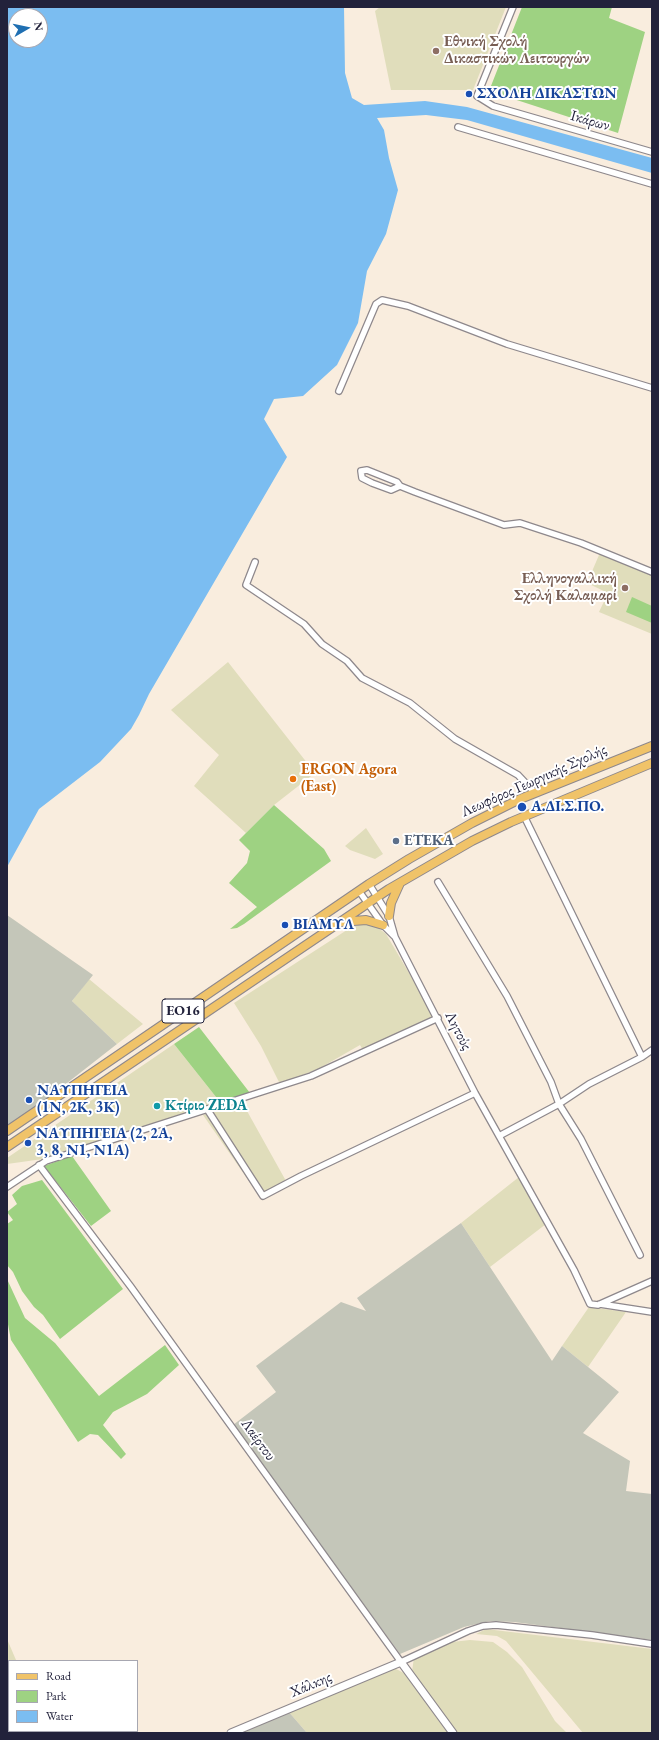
<!DOCTYPE html>
<meta charset="utf-8">
<style>
body{margin:0}
#map{position:relative;width:659px;height:1740px;overflow:hidden;background:#f9edde;font-family:"EB Garamond",serif}
canvas{display:block}
.frame{position:absolute;inset:0;border:8px solid #22223b;pointer-events:none}
.legend{position:absolute;left:8px;top:1660px;width:130px;height:72px;box-sizing:border-box;background:#fff;border:1px solid #a7a7b1;margin:0;padding:5px 7px;list-style:none;font-size:12px;color:#22223b}
.legend li{display:flex;align-items:center;gap:8px;height:20px}
.legend b{width:20px;border:1px solid #a7a7b1}
.north{position:absolute;left:8px;top:8px;width:40px;height:40px;box-sizing:border-box;background:#fff;border:1px solid #a7a7b1;border-radius:50%;rotate:81deg;font-size:11px;font-weight:700;line-height:16px;text-align:center;color:#22223b}
.north::after{content:'';display:block;margin:auto;width:14px;height:18px;background:#1f6fb2;clip-path:polygon(50% 0,100% 100%,50% 72%,0 100%)}
</style>
<div id="map">
<canvas width="659" height="1740"></canvas>
<div class="frame"></div>
<ul class="legend">
<li><b style="height:5px;background:#f0c369"></b>Road</li>
<li><b style="height:11px;background:#9ed282"></b>Park</li>
<li><b style="height:11px;background:#7bbdf1"></b>Water</li>
</ul>
<div class="north">N</div>
</div>
<script>
const context = document.querySelector('canvas').getContext('2d');
context.lineJoin = 'round';
function fillPath(path, color) {
  context.fillStyle = color;
  context.fill(path, 'evenodd');
}
function poly(rows) {
  const path = new Path2D();
  for (const r of rows) {
    path.moveTo(r[0], r[1]);
    for (let i = 2; i < r.length; i += 2) path.lineTo(r[i], r[i + 1]);
  }
  return path;
}
function strokePath(path, color, width, dash) {
  context.strokeStyle = color;
  context.lineWidth = width;
  context.lineCap = dash ? 'butt' : 'round';
  context.setLineDash(dash || []);
  context.stroke(path);
}
function write(font, color, halo, rows, align = 'center') {
  context.font = font + ' "EB Garamond",serif';
  context.lineWidth = 4;
  context.setLineDash([]);
  context.textBaseline = 'middle';
  context.strokeStyle = halo;
  context.fillStyle = color;
  for (const [text, x, y, turn = 0] of rows) {
    context.save();
    context.translate(x, y);
    context.rotate((+turn || 0) * Math.PI / 180);
    context.textAlign = isNaN(turn) ? turn : align;
    if (halo) context.strokeText(text, 0, 0);
    context.fillText(text, 0, 0);
    context.restore();
  }
}
fillPath(poly([
 [380,7,506,7,473,90,391,90,375,11],
 [602,548,652,569,652,634,599,612,608,593,587,583],
 [228,662,315,773,274,805,246,833,194,786,219,755,171,710],
 [366,828,383,854,375,859,350,850,345,846],
 [365,923,377,927,386,934,435,1017,363,1050,360,1045,320,1068,280,1084,261,1046,234,1003,350,928],
 [89,979,143,1024,117,1044,72,1001],
 [174,1044,220,1102,84,1147,43,1159,7,1164,7,1158],
 [242,1102,286,1181,260,1197,203,1115],
 [519,1177,546,1224,490,1267,461,1223],
 [589,1307,626,1312,588,1367,562,1346],
 [486,1629,652,1649,652,1733,583,1733,506,1641,497,1636,476,1634],
 [7,1639,16,1660,9,1661,7,1664],
 [470,1640,493,1642,507,1652,522,1667,555,1721,567,1733,457,1733,412,1672,414,1657,452,1642],
 [394,1668,404,1673,448,1733,307,1733,288,1711]
]), '#e0ddbb');
fillPath(poly([
 [7,915,93,975,72,1001,117,1044,7,1130],
 [461,1223,552,1361,562,1346,619,1392,583,1433,630,1461,626,1491,652,1494,652,1640,514,1622,490,1621,464,1627,400,1654,233,1425,276,1392,256,1366,341,1302,366,1311,357,1298],
 [288,1711,307,1733,237,1733]
]), '#c4c6b9');
fillPath(poly([
 [522,7,612,7,609,18,645,32,618,133,489,91],
 [632,597,652,606,652,623,626,612],
 [274,805,324,849,331,861,244,924,237,928,230,929,257,907,229,883,247,863,250,851,239,840],
 [199,1027,250,1093,220,1102,174,1044],
 [72,1156,111,1211,91,1226,44,1166],
 [42,1180,123,1289,60,1339,43,1315,34,1307,22,1291,13,1272,7,1265,7,1224,13,1220,7,1212,17,1204,12,1195,22,1186],
 [7,1279,25,1318,55,1343,99,1396,165,1345,179,1365,147,1394,113,1412,103,1425,126,1454,121,1459,98,1435,90,1434,78,1442,11,1340,7,1319]
]), '#9ed282');
fillPath(poly([
 [7,7,344,7,345,73,352,98,364,105,425,101,467,107,652,158,652,173,467,120,426,115,377,118,384,130,389,158,398,190,386,234,367,271,358,323,337,365,303,396,274,399,264,419,287,457,149,694,139,715,131,729,100,762,39,809,7,867],
 [16,16,40,16,40,40,16,40]
]), '#7bbdf1');
const minor = poly([
 [513,7,477,96,493,106,652,152],
 [458,127,652,184],
 [339,391,376,304,382,300,408,306,507,344,652,388],
 [400,486,391,490,372,483,362,478,361,471,367,470,397,482,400,486,415,492,504,525,520,523,581,543,652,572],
 [255,562,246,585,304,624,322,644,347,661,362,678,410,703,455,739,518,775,535,793],
 [438,882,507,996,551,1082,559,1104,581,1139,640,1255],
 [369,884,389,916,395,937,475,1093,574,1270,590,1304,598,1305,652,1281],
 [359,891,383,925,394,936],
 [642,1057,652,1050],
 [207,1109,263,1196,301,1176,475,1093],
 [499,1136,559,1104,589,1084,642,1057,524,816],
 [39,1165,131,1287,401,1662,468,1631,483,1626,496,1625,592,1635,652,1644],
 [7,1187,46,1161,311,1076,438,1018],
 [600,1304,652,1312]
]);
const tertiary = poly([
 [231,1733,401,1662,453,1733]
]);
const primary = poly([
 [389,916,391,903,400,883],
 [341,922,366,920,383,925],
 [7,1131,369,884,409,859,472,823,520,799,652,746],
 [7,1147,389,889,472,841,511,822,652,763]
]);
strokePath(minor, '#8e888c', 8);
strokePath(tertiary, '#8e888c', 9);
strokePath(primary, '#8e888c', 10);
strokePath(minor, '#fff', 5.5);
strokePath(tertiary, '#fff', 7);
strokePath(primary, '#f0c369', 8);
for (const [x, y, r, color] of [
 [436,51,4,"#8d6e63"],
 [469,94,4,"#1a4fb4"],
 [625,588,4,"#8d6e63"],
 [293,779,4,"#e8710a"],
 [522,807,5,"#1a4fb4"],
 [396,841,4,"#5c6f8a"],
 [285,925,4,"#1a4fb4"],
 [29,1100,4,"#1a4fb4"],
 [157,1106,4,"#0f9aa8"],
 [28,1143,4,"#1a4fb4"]
]) {
  const dot = new Path2D();
  dot.arc(x, y, r, 0, 2 * Math.PI);
  context.fillStyle = color;
  context.fill(dot);
  strokePath(dot, '#fff', 1.5);
}
for (const [x, y, w] of [
 [183,1011,42]
]) {
  const box = new Path2D();
  box.roundRect(x - w / 2, y - 12, w, 24, 3);
  context.fillStyle = '#fff';
  context.fill(box);
  strokePath(box, '#22223b', 1);
}
write('bold 14px', '#22223b', null, [
 ["ΕΟ16",183,1011]
]);
write('bold 15px', '#785e54', '#fff', [
 ["Εθνική Σχολή",444,42],
 ["Δικαστικών Λειτουργών",444,59],
 ["Ελληνογαλλική",617,579,"right"],
 ["Σχολή Καλαμαρί",617,596,"right"]
], 'left');
write('bold 15px', '#164399', '#fff', [
 ["ΣΧΟΛΗ ΔΙΚΑΣΤΩΝ",477,94],
 ["Α.ΔΙ.Σ.ΠΟ.",531,807],
 ["ΒΙΑΜΥΛ",293,925],
 ["ΝΑΥΠΗΓΕΙΑ",37,1091],
 ["(1Ν, 2Κ, 3Κ)",37,1108],
 ["ΝΑΥΠΗΓΕΙΑ (2, 2Α,",36,1134],
 ["3, 8, Ν1, Ν1Α)",36,1151]
], 'left');
write('15px', '#22223b', '#fff', [
 ["Ικάρων",590,121,16],
 ["Λεωφόρος Γεωργικής Σχολής",534,781,-24],
 ["Λητούς",458,1031,63],
 ["Λαέρτου",258,1440,54],
 ["Χάλκης",311,1685,-23]
]);
write('bold 15px', '#c56008', '#fff', [
 ["ERGON Agora",301,770],
 ["(East)",301,787]
], 'left');
write('bold 15px', '#4e5e75', '#fff', [
 ["ΕΤΕΚΑ",404,841]
], 'left');
write('bold 15px', '#0d838f', '#fff', [
 ["Κτίριο ZEDA",165,1106]
], 'left');
</script>
